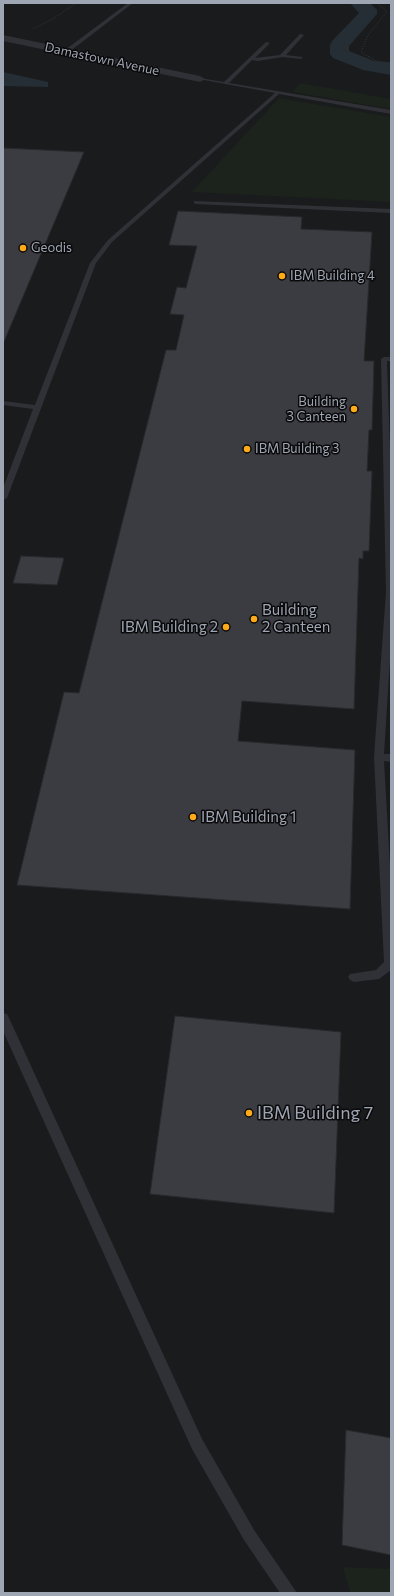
<!DOCTYPE html>
<style>
body{margin:0}
#map{position:relative;width:394px;height:1596px;overflow:hidden;background:#0f0f10;font-family:Commissioner,sans-serif}
canvas{display:block}
.frame{position:absolute;inset:0;border:4px solid #9ea5b3;pointer-events:none}
</style>
<div id="map">
<canvas width="394" height="1596"></canvas>
<div class="frame"></div>
</div>
<script>
const context = document.querySelector('canvas').getContext('2d');
context.lineJoin = 'round';
function fillPath(path, color) {
  context.fillStyle = color;
  context.fill(path, 'evenodd');
}
function poly(rows) {
  const path = new Path2D();
  for (const r of rows) {
    path.moveTo(r[0], r[1]);
    for (let i = 2; i < r.length; i += 2) path.lineTo(r[i], r[i + 1]);
  }
  return path;
}
function strokePath(path, color, width, dash) {
  context.strokeStyle = color;
  context.lineWidth = width;
  context.lineCap = dash ? 'butt' : 'round';
  context.setLineDash(dash || []);
  context.stroke(path);
}
function write(font, color, halo, rows, align = 'center') {
  context.font = font + ' Commissioner,sans-serif';
  context.lineWidth = 3;
  context.setLineDash([]);
  context.textBaseline = 'middle';
  context.strokeStyle = halo;
  context.fillStyle = color;
  for (const [text, x, y, turn = 0] of rows) {
    context.save();
    context.translate(x, y);
    context.rotate((+turn || 0) * Math.PI / 180);
    context.textAlign = isNaN(turn) ? turn : align;
    if (halo) context.strokeText(text, 0, 0);
    context.fillText(text, 0, 0);
    context.restore();
  }
}
fillPath(poly([
 [3,3,391,3,391,1593,3,1593]
]), '#1a1b1d');
fillPath(poly([
 [300,83,391,99,391,109,293,92],
 [279,98,391,117,391,202,192,192],
 [343,1567,391,1569,391,1593,350,1593]
]), '#1b231c');
fillPath(poly([
 [3,72,48,82,48,87,3,86]
]), '#252e35');
fillPath(poly([
 [350,3,370,3,377,10,377,14,349,46,349,51,374,61,391,63,391,75,363,70,333,58,330,54,330,45,332,41,359,13,350,3]
]), '#252e35');
const building = poly([
 [3,148,84,152,3,344,3,148],
 [178,211,302,217,301,229,372,232,364,361,374,361,372,430,369,430,367,471,372,471,369,551,363,551,363,559,359,558,354,709,242,701,238,741,355,750,350,909,17,885,64,692,79,693,166,350,176,350,184,315,170,314,177,287,186,288,197,246,169,245,178,211],
 [21,556,64,558,57,585,13,583,21,556],
 [175,1016,341,1032,334,1213,150,1194,175,1016],
 [346,1430,391,1438,391,1555,342,1545,346,1430]
]);
fillPath(building, '#3b3c41');
strokePath(building, '#29292d', 1);
strokePath(poly([
 [377,3,387,12,368,35,361,52,376,61,391,63],
 [33,29,53,19,76,3]
]), '#35383d', 1, [1, 1.5]);
fillPath(poly([
 [128,3,133,3,69,52,65,52,65,50,128,3],
 [300,34,304,35,286,55,302,57,302,59,282,57,258,61,252,60,229,83,391,110,391,114,279,94,112,242,96,263,7,498,3,500,3,488,33,409,3,405,3,401,35,405,90,263,108,240,275,93,198,79,200,78,224,82,266,42,270,43,255,58,280,55,300,34],
 [194,201,391,209,391,213,196,204,194,203,194,201],
 [384,357,391,357,391,361,387,361,391,481,391,644,384,754,391,754,391,762,384,761,391,883,391,970,379,979,354,982,350,980,348,977,350,974,376,970,384,962,374,757,386,592,381,359,384,357],
 [3,1013,7,1014,9,1018,202,1439,254,1530,297,1593,280,1593,244,1540,192,1449,3,1031,3,1013]
]), '#303136');
fillPath(poly([
 [3,35,200,76,205,79,200,82,3,41,3,35]
]), '#303136');
for (const [x, y, r, color] of [
 [23,248,4,"#ffaa18"],
 [282,276,4,"#ffaa18"],
 [354,409,4,"#ffaa18"],
 [247,449,4,"#ffaa18"],
 [254,619,4,"#ffaa18"],
 [226,627,4,"#ffaa18"],
 [193,817,4,"#ffaa18"],
 [249,1113,4,"#ffaa18"]
]) {
  const dot = new Path2D();
  dot.arc(x, y, r, 0, 2 * Math.PI);
  context.fillStyle = color;
  context.fill(dot);
  strokePath(dot, '#0a0a0b', 1.5);
}
write('13px', '#9ea5b3', '#0a0a0b', [
 ["Damastown Avenue",102,59,12]
]);
write('13px', '#9ea5b3', '#0a0a0b', [
 ["Geodis",31,248],
 ["IBM Building 4",290,276],
 ["Building",346,402,"right"],
 ["3 Canteen",346,417,"right"],
 ["IBM Building 3",255,449]
], 'left');
write('15px', '#9ea5b3', '#0a0a0b', [
 ["Building",262,610],
 ["2 Canteen",262,627],
 ["IBM Building 2",218,627,"right"],
 ["IBM Building 1",201,817]
], 'left');
write('18px', '#9ea5b3', '#0a0a0b', [
 ["IBM Building 7",257,1113]
], 'left');
</script>
